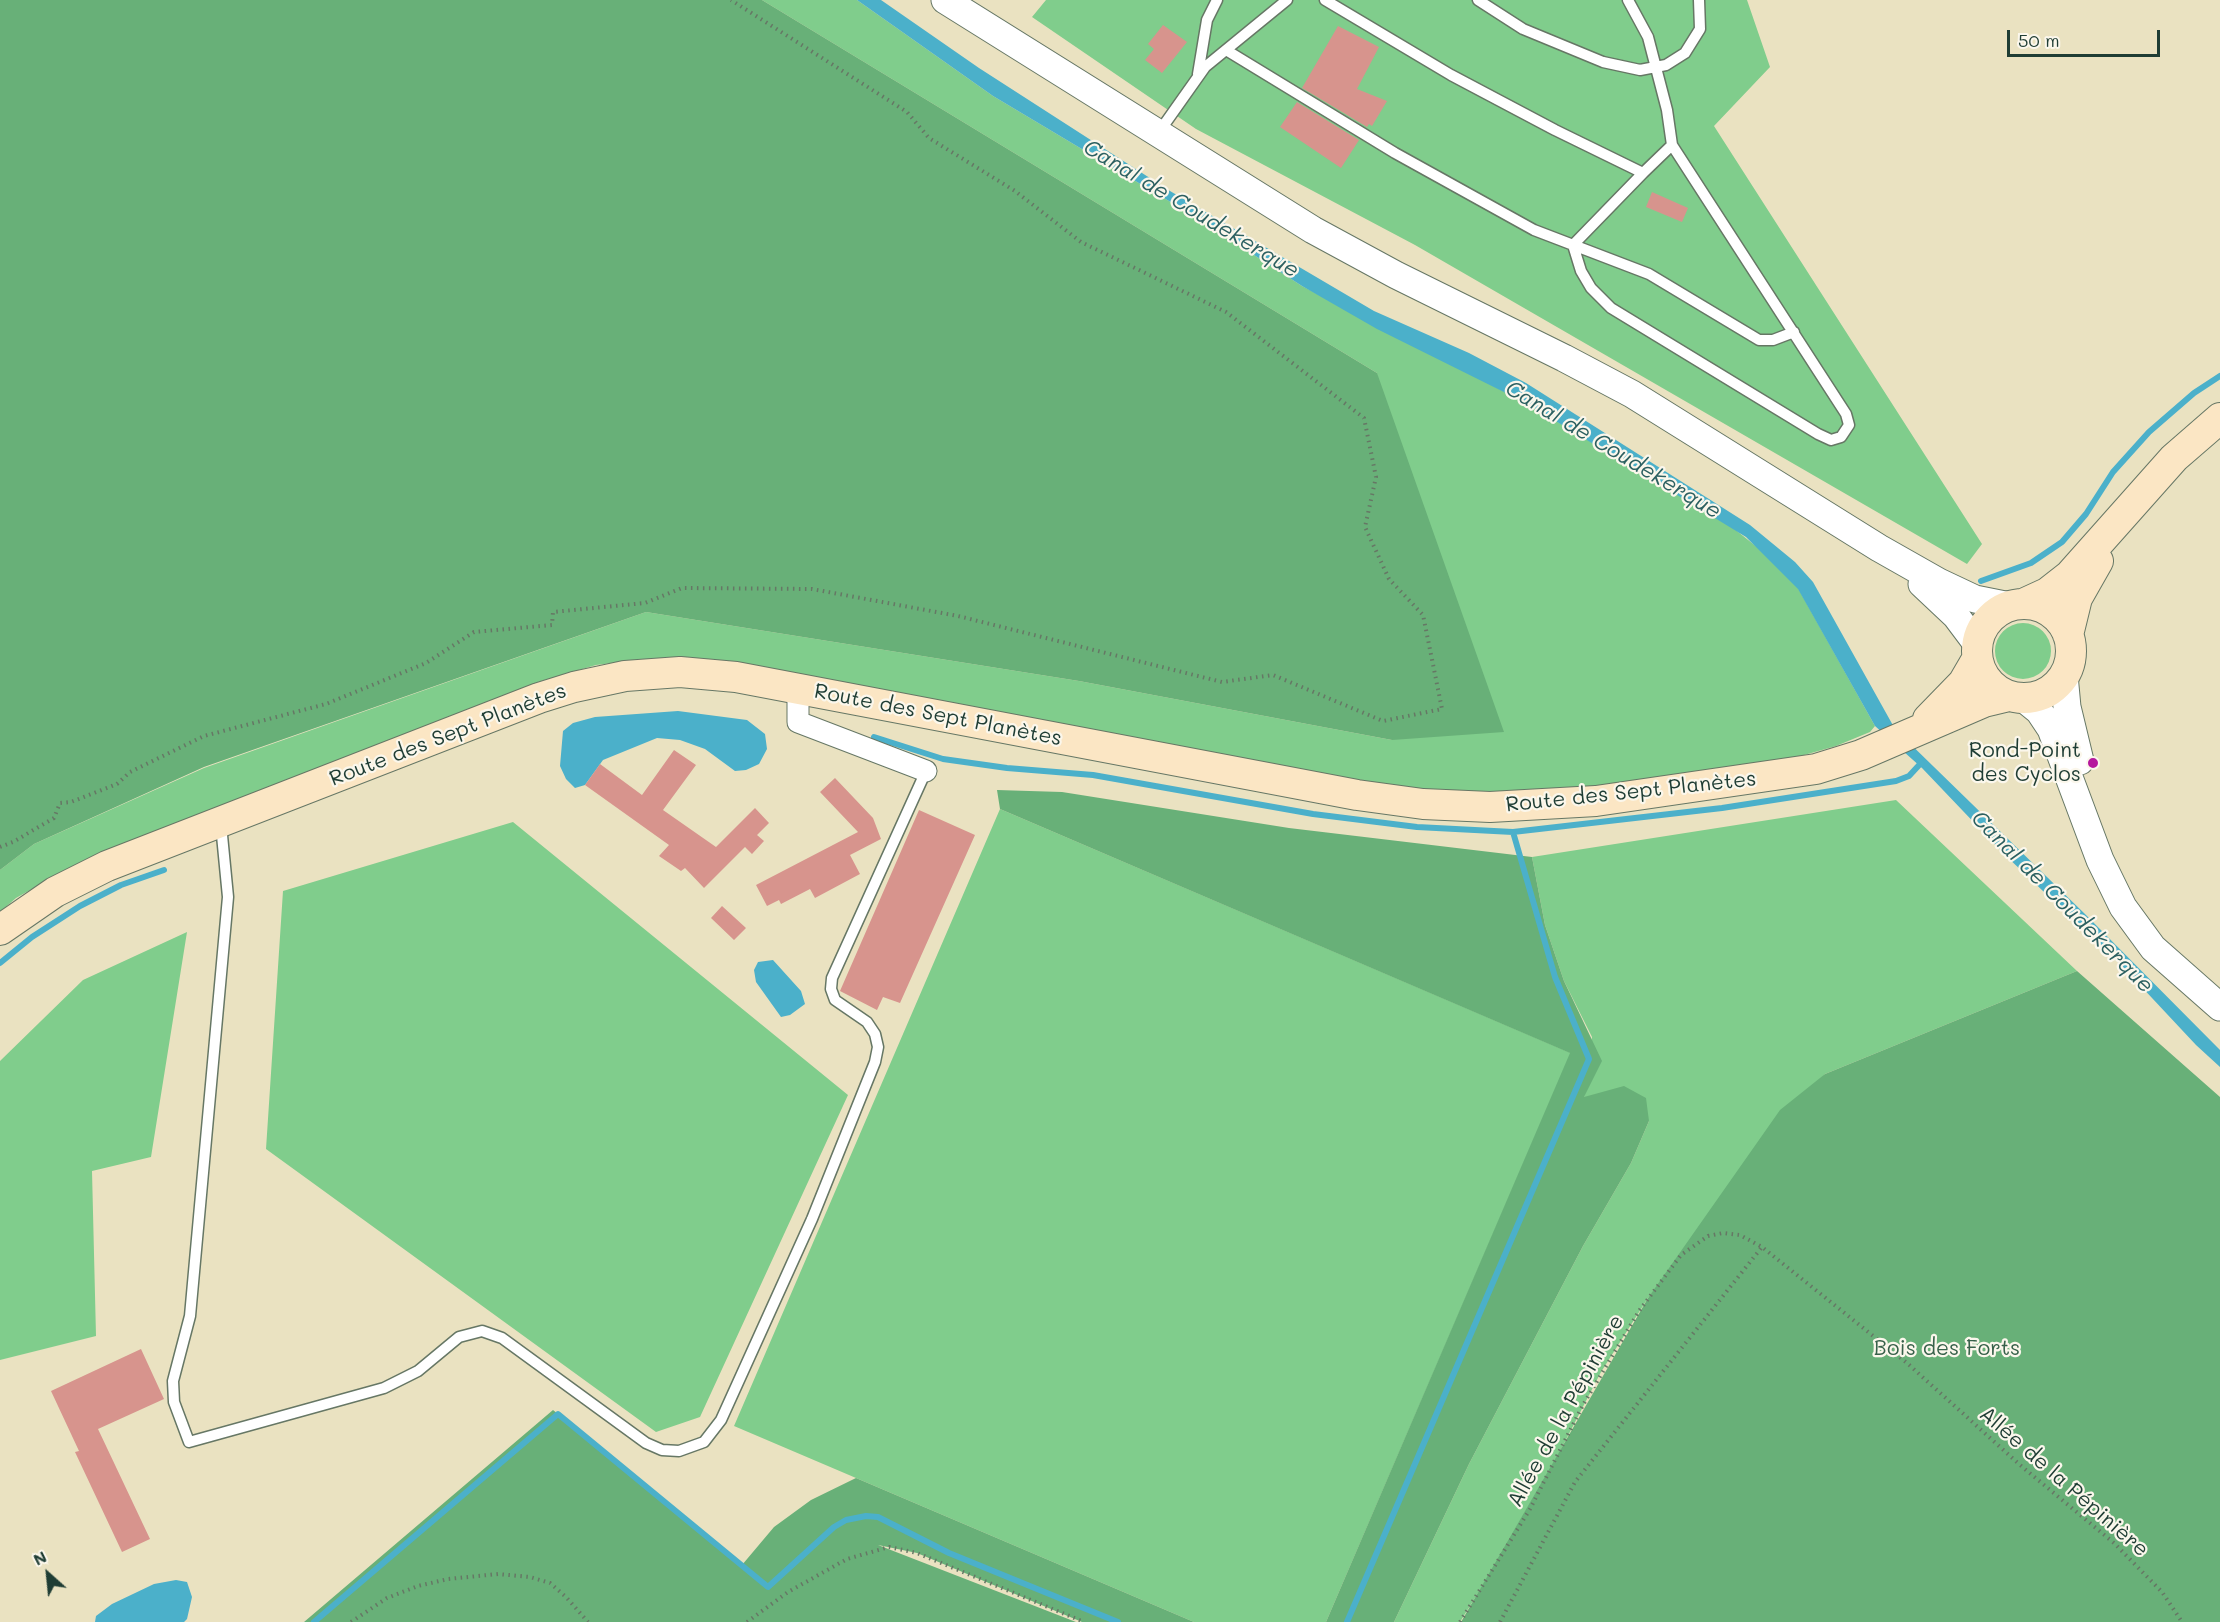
<!DOCTYPE html>
<meta charset="utf-8">
<style>
body{margin:0}
#map{position:relative;width:2220px;height:1622px;overflow:hidden;background:#eae2c1;font-family:Mali,sans-serif}
canvas{display:block}
.north{position:absolute;left:18px;top:1544px;width:60px;height:60px;-webkit-text-stroke:4px #fbf7ec;paint-order:stroke;rotate:333deg;font-size:16px;font-weight:700;line-height:24px;text-align:center;color:#1f3d34}
.north::after{content:'';display:block;margin:auto;width:21px;height:27px;background:#1f3d34;clip-path:polygon(50% 0,100% 100%,50% 72%,0 100%)}
.scale{position:absolute;left:2007px;top:30px;width:153px;height:27px;box-sizing:border-box;border:3px solid #1f3d34;border-top:0;padding-left:8px;font-size:18px;line-height:21px;white-space:nowrap;color:#1f3d34;-webkit-text-stroke:4px #fbf7ec;paint-order:stroke}
</style>
<div id="map">
<canvas width="2220" height="1622"></canvas>
<div class="north">N</div>
<div class="scale">50 m</div>
</div>
<script>
const context = document.querySelector('canvas').getContext('2d');
context.lineJoin = 'round';
function fillPath(path, color) {
  context.fillStyle = color;
  context.fill(path, 'evenodd');
}
function poly(rows) {
  const path = new Path2D();
  for (const r of rows) {
    if (r.length === 3) {
      path.moveTo(r[0] + r[2], r[1]);
      path.arc(r[0], r[1], r[2], 0, 2 * Math.PI);
      continue;
    }
    path.moveTo(r[0], r[1]);
    for (let i = 2; i < r.length; i += 2) path.lineTo(r[i], r[i + 1]);
  }
  return path;
}
function strokePath(path, color, width, dash) {
  context.strokeStyle = color;
  context.lineWidth = width;
  context.lineCap = dash ? 'butt' : 'round';
  context.setLineDash(dash || []);
  context.stroke(path);
}
function write(font, color, halo, rows, align = 'center') {
  context.font = font + ' Mali,sans-serif';
  context.lineWidth = 4.5;
  context.setLineDash([]);
  context.textBaseline = 'middle';
  context.strokeStyle = halo;
  context.fillStyle = color;
  for (const [text, x, y, turn = 0] of rows) {
    context.save();
    context.translate(x, y);
    context.rotate((+turn || 0) * Math.PI / 180);
    context.textAlign = isNaN(turn) ? turn : align;
    if (halo) context.strokeText(text, 0, 0);
    context.fillText(text, 0, 0);
    context.restore();
  }
}
fillPath(poly([
 [762,0,857,0,993,96,1189,213,1302,286,1526,403,1732,527,1768,556,1798,588,1875,726,1870,732,1836,746,1790,759,1638,782,1540,793,1467,793,1402,787,1313,772,710,659,636,660,596,665,538,682,55,876,16,898,0,912,0,870,34,844,204,768,646,612,1079,681,1392,740,1377,373],
 [1046,0,1747,0,1770,67,1714,126,1982,544,1967,564,1415,245,1196,129,1032,17],
 [2023,651,28],
 [1896,800,2077,971,1825,1074,1648,1298,1601,1372,1530,1509,1460,1622,1394,1622,1469,1464,1583,1246,1631,1163,1649,1121,1584,1097,1592,1037,1564,981,1545,925,1532,857],
 [1000,809,1571,1053,1326,1622,1194,1622,734,1426],
 [513,822,848,1095,700,1417,656,1432,266,1149,283,891],
 [187,932,151,1157,92,1171,96,1336,0,1360,0,1061,83,980]
]), '#80cd8c');
fillPath(poly([
 [0,0,762,0,1377,373,1504,732,1392,740,1079,681,646,612,204,767,34,844,0,870],
 [997,790,1062,792,1289,828,1532,857,1545,925,1564,981,1602,1061,1584,1097,1624,1086,1646,1098,1649,1121,1631,1163,1583,1246,1469,1464,1394,1622,1326,1622,1570,1053,1000,809],
 [2077,971,2220,1097,2220,1622,1461,1622,1648,1298,1780,1110,1825,1074],
 [553,1410,742,1565,774,1527,811,1500,856,1478,1194,1622,1082,1622,917,1553,878,1545,1076,1622,304,1622]
]), '#68b078');
fillPath(poly([
 [857,0,881,0,979,68,1170,191,1374,311,1469,353,1526,383,1750,525,1795,562,1813,582,1895,729,2086,915,2220,1050,2220,1067,2196,1045,2123,967,2004,854,1922,768,1875,726,1798,589,1746,537,1526,403,1377,329,1302,286,1189,213,993,96],
 [678,711,747,720,765,734,767,749,759,764,746,770,735,771,705,749,680,740,657,738,603,760,585,785,575,788,566,779,560,766,563,731,573,723,595,717],
 [773,960,801,991,805,1004,790,1015,781,1017,756,982,754,970,758,962],
 [176,1580,187,1582,192,1597,187,1619,184,1622,95,1622,96,1616,112,1604,154,1584]
]), '#4bb0ca');
strokePath(poly([
 [1981,581,2031,563,2062,542,2086,514,2113,472,2149,432,2194,393,2220,376],
 [874,737,943,759,1007,768,1093,775,1313,814,1417,827,1513,832,1722,808,1896,781,1909,776,1921,763],
 [0,963,32,937,80,906,121,885,164,870],
 [314,1622,558,1414,768,1587,834,1527,846,1520,866,1516,878,1517,949,1553,1118,1622],
 [1347,1622,1589,1059,1555,977,1513,832]
]), '#4bb0ca', 6);
fillPath(poly([
 [1163,25,1187,42,1162,73,1145,60,1154,49,1148,44],
 [1338,26,1379,47,1357,89,1387,101,1372,126,1369,124,1367,127,1302,88],
 [1297,102,1359,140,1341,168,1280,127],
 [1652,192,1688,208,1682,222,1646,207],
 [674,750,696,765,663,810,716,847,755,808,769,823,757,835,764,841,752,854,745,847,704,888,685,868,681,871,659,856,669,845,585,785,600,764,642,795],
 [835,778,873,818,881,839,850,855,860,874,815,898,810,889,781,904,779,900,767,906,756,885,858,832,820,792],
 [919,810,975,835,900,1003,883,997,877,1010,840,991],
 [722,906,746,928,734,940,711,918],
 [141,1349,164,1399,98,1429,150,1539,122,1552,75,1452,79,1451,51,1391]
]), '#d7948d');
const service = poly([
 [1325,0,1451,75,1555,130,1643,173,1672,145,1667,110,1648,37,1628,0],
 [1478,0,1523,29,1603,62,1640,70,1666,65,1685,53,1700,29,1699,0],
 [1226,50,1395,153,1534,230,1649,274,1759,340,1773,340,1794,332],
 [1198,74,1207,20,1217,0],
 [1159,132,1205,67,1287,0],
 [1643,173,1573,245,1581,271,1591,288,1611,308,1818,434,1831,440,1841,437,1849,425,1846,414,1672,145],
 [221,825,228,897,190,1316,173,1381,174,1402,189,1442,384,1388,418,1371,459,1337,482,1331,502,1338,646,1443,662,1450,679,1451,704,1442,721,1420,812,1219,875,1062,878,1047,875,1034,867,1022,835,1000,831,989,832,978,926,771]
]);
const minor = poly([
 [798,688,798,722,926,771]
]);
const tertiary = poly([
 [945,0,1313,230,1396,275,1564,358,1632,394,1879,548,1939,582,1975,599,2010,606],
 [1922,584,1956,616,1977,644],
 [2064,675,2067,707,2080,761],
 [2023,698,2039,711,2051,729,2100,860,2123,907,2153,948,2220,1007]
]);
const secondary = poly([
 [2023,604,2047,593,2070,575,2174,458,2220,418],
 [2024,651,47],
 [2068,635,2077,598,2098,561],
 [1928,719,1963,683,1977,659],
 [0,930,55,892,107,866,539,698,574,687,625,676,680,672,736,677,1357,795,1423,804,1490,807,1596,801,1816,769,1861,755,1984,702,2009,696]
]);
strokePath(service, '#667765', 13);
strokePath(minor, '#667765', 23);
strokePath(tertiary, '#667765', 29);
strokePath(secondary, '#667765', 32);
strokePath(poly([
 [0,847,13,842,54,818,60,803,71,802,117,784,130,772,204,736,326,704,426,663,474,632,552,625,553,612,645,603,682,588,812,589,958,616,1222,682,1273,675,1383,721,1442,709,1423,615,1389,579,1365,527,1376,477,1364,418,1226,312,1081,242,1015,191,929,138,907,112,731,0],
 [351,1622,387,1598,418,1586,448,1579,498,1574,530,1577,550,1583,566,1597,588,1622],
 [747,1622,788,1592,847,1559,889,1547,917,1553,1084,1622],
 [1460,1622,1530,1509,1583,1405,1639,1311,1681,1255,1708,1236,1723,1233,1740,1235,1762,1247,1907,1363,2020,1465,2114,1543,2162,1592,2182,1622],
 [1500,1622,1575,1482,1762,1247]
]), '#667765', 4, [1.5, 4.5]);
strokePath(service, '#fff', 10);
strokePath(minor, '#fff', 21);
strokePath(tertiary, '#fff', 27);
strokePath(secondary, '#fbe6c4', 30);
for (const [x, y, r, color] of [
 [2093,763,6,"#b5179e"]
]) {
  const dot = new Path2D();
  dot.arc(x, y, r, 0, 2 * Math.PI);
  context.fillStyle = color;
  context.fill(dot);
  strokePath(dot, '#fbf7ec', 2);
}
write('21px', '#1f3d34', '#fbf7ec', [
 ["Route des Sept Planètes",938,715,11],
 ["Route des Sept Planètes",448,735,-21],
 ["Route des Sept Planètes",1631,792,-6],
 ["Allée de la Pépinière",1566,1411,-61],
 ["Allée de la Pépinière",2064,1482,41]
]);
write('21px', '#1f3d34', '#fbf7ec', [
 ["Rond-Point",2081,751],
 ["des Cyclos",2081,775]
], 'right');
write('21px', '#37614a', '#fbf7ec', [
 ["Bois des Forts",1947,1349]
]);
write('italic 22px', '#2c6061', '#fbf7ec', [
 ["Canal de Coudekerque",1191,209,31],
 ["Canal de Coudekerque",1613,450,31],
 ["Canal de Coudekerque",2062,902,45]
]);
</script>
